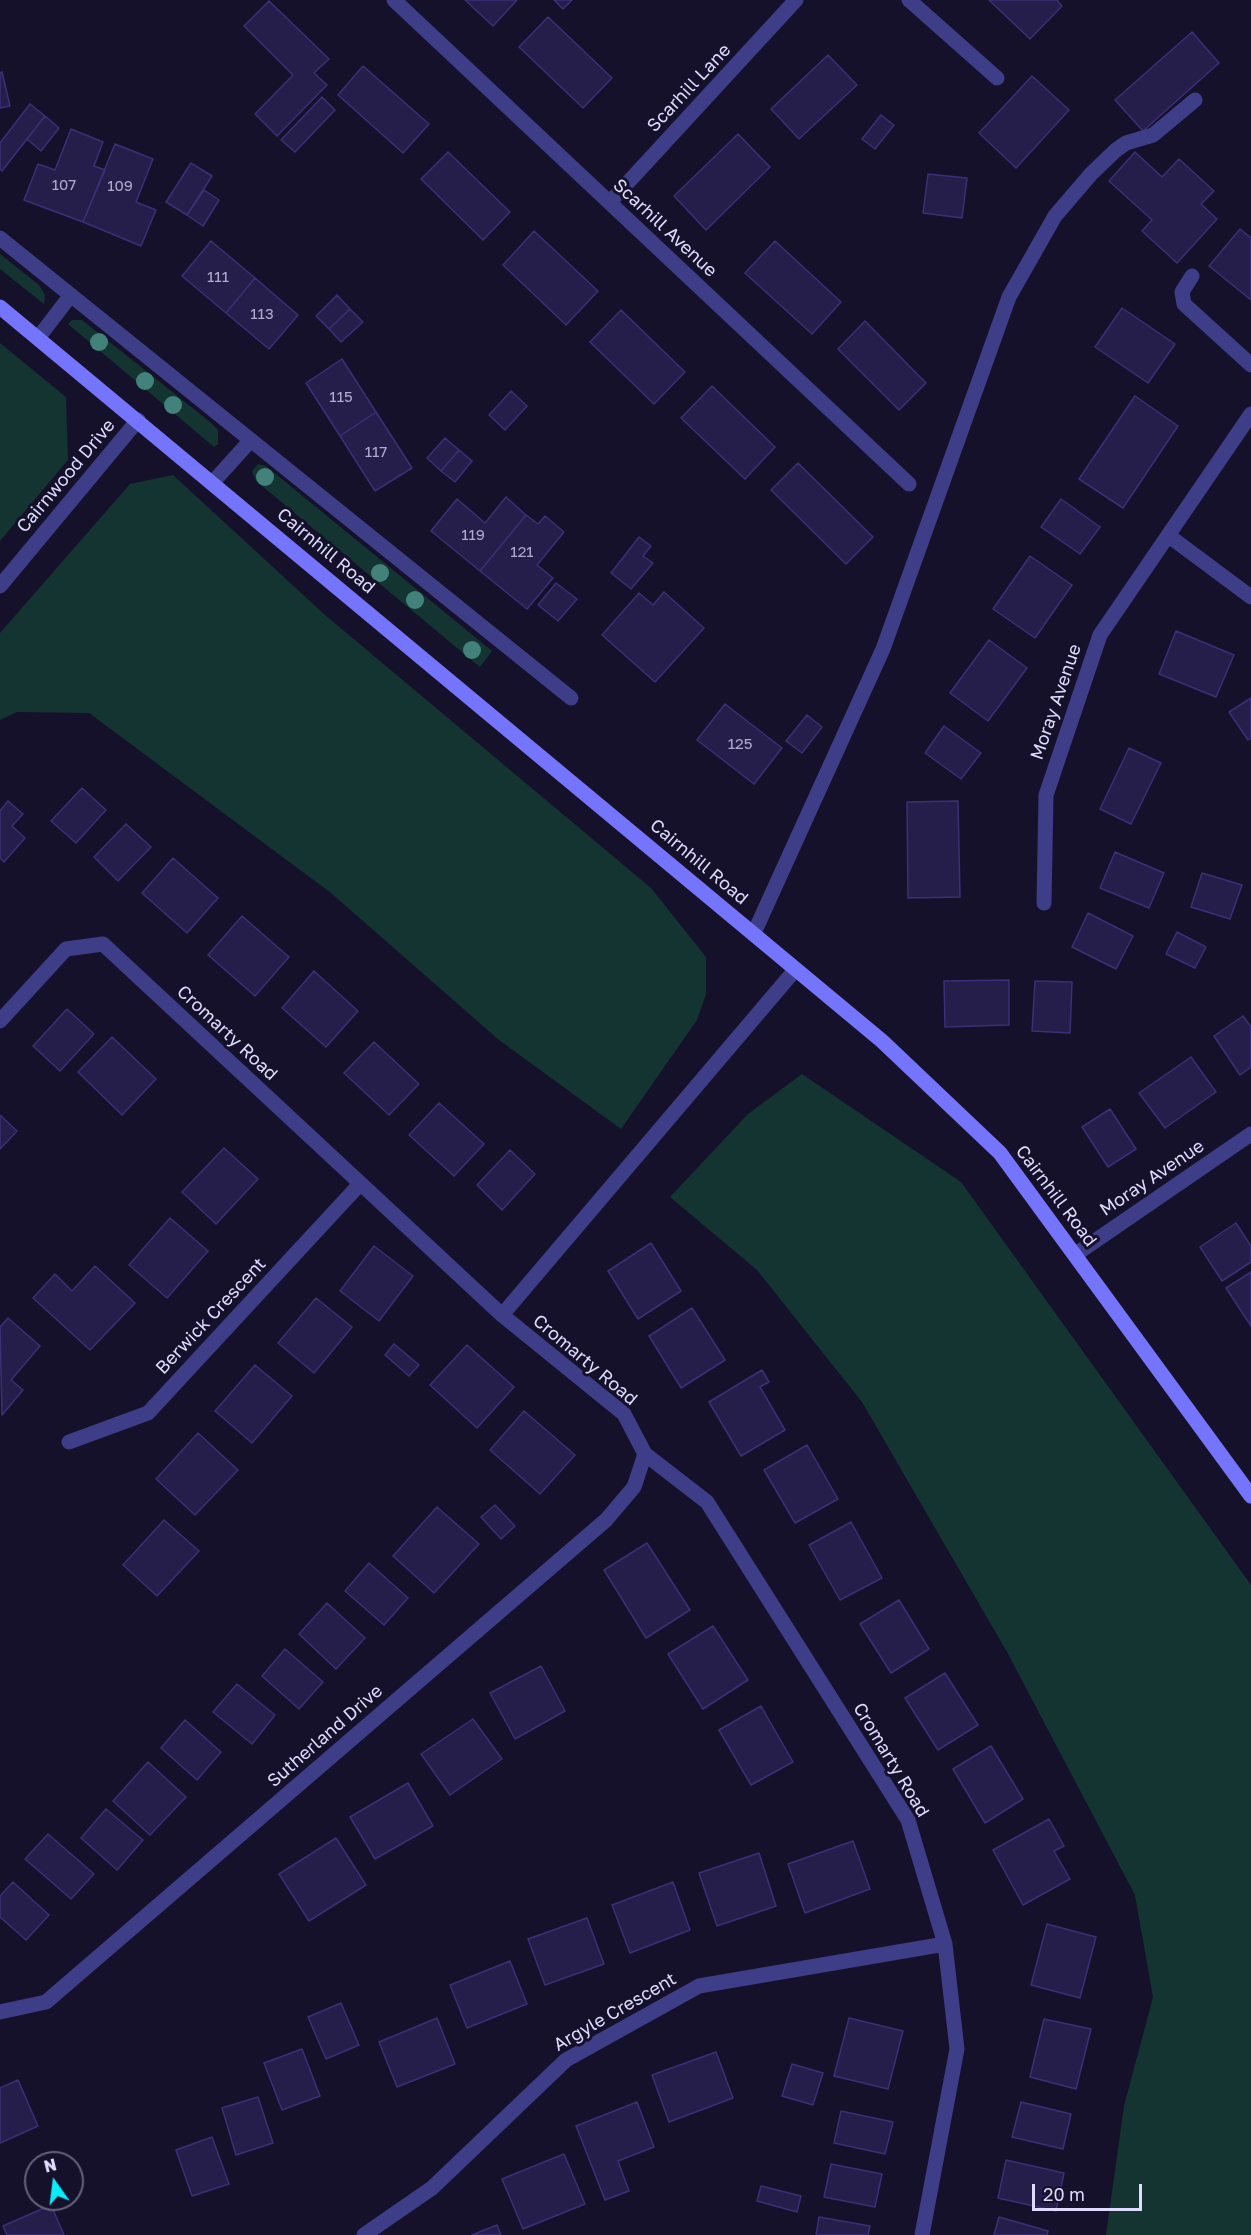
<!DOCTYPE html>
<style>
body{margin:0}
#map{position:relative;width:1251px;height:2235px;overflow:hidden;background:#15112a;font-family:"Golos Text",sans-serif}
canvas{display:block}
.north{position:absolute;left:24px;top:2151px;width:60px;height:60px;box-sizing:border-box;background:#15112a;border:2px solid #65627f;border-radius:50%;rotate:346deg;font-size:16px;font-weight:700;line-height:24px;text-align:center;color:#dedbfe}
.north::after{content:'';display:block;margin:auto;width:21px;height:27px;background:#0bebfa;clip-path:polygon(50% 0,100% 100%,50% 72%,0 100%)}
.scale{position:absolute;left:1032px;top:2184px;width:110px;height:27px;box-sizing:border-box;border:3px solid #dedbfe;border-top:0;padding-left:8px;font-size:18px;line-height:21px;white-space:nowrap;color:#dedbfe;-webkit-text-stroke:4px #15112a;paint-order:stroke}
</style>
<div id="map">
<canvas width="1251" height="2235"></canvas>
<div class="north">N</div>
<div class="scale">20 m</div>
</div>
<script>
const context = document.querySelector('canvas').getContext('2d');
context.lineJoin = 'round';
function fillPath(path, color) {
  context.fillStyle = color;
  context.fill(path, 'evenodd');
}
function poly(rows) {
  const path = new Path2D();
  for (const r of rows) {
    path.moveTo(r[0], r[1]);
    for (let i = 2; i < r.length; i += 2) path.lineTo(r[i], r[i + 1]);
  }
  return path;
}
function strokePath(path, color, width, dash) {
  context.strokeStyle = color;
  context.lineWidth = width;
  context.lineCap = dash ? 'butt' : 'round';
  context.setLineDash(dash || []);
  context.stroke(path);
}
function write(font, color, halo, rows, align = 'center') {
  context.font = font + ' "Golos Text",sans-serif';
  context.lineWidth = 6;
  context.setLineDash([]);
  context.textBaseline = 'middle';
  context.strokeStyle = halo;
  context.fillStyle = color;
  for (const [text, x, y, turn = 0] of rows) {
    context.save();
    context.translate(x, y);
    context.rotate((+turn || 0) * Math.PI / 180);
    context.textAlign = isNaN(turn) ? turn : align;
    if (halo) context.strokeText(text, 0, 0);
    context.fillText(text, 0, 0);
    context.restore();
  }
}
fillPath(poly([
 [0,254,39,285,45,295,44,304,0,269],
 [72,320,82,320,210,422,218,430,218,444,214,447,68,324],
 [0,343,66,397,68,460,0,541],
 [258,464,266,466,492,651,480,667,256,481,252,471],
 [173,475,325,615,651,888,706,957,706,994,697,1020,621,1129,499,1040,331,893,89,713,17,712,0,720,0,633,130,484],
 [802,1074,961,1182,1251,1585,1251,2235,1106,2235,1124,2106,1153,1997,1135,1895,1007,1652,862,1402,757,1270,670,1197,748,1114]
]), '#143431');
const building = poly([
 [465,0,517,0,493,26,465,0],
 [554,0,572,0,563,9,554,0],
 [989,0,1057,0,1062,6,1030,39,989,0],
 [269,1,329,59,314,73,327,85,277,136,255,114,293,75,244,26,269,1],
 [548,17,612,78,583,108,519,47,548,17],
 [1192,32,1219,63,1143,131,1115,100,1192,32],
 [828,55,857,85,799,139,771,109,828,55],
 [363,66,429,124,403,153,338,95,363,66],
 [2,72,10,106,0,108,0,73,2,72],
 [1032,76,1069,110,1016,168,979,133,1032,76],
 [322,97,335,110,295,152,281,140,322,97],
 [30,104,45,116,2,171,0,169,0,143,30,104],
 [881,115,894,125,875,149,862,139,881,115],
 [45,116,59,128,41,151,27,139,45,116],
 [71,129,103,142,94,166,105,170,83,222,24,200,38,164,55,170,71,129],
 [738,134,770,167,706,230,674,196,738,134],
 [115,144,153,159,136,202,156,210,141,246,83,222,115,144],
 [448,152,510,212,483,240,421,179,448,152],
 [1135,152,1162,177,1179,159,1214,191,1201,204,1217,219,1177,263,1142,231,1152,220,1109,181,1135,152],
 [191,163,212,176,187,215,166,202,191,163],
 [928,174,967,178,962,218,923,213,928,174],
 [204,190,219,200,203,226,187,215,204,190],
 [1240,229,1251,238,1251,300,1209,266,1240,229],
 [534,231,598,291,566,325,503,265,534,231],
 [211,241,255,278,226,313,182,276,211,241],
 [775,241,841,302,812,334,745,273,775,241],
 [255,278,298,315,269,349,226,313,255,278],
 [337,295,350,309,329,329,316,316,337,295],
 [1122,308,1175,344,1148,383,1095,347,1122,308],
 [350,309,363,322,341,342,329,329,350,309],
 [621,310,685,372,654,404,590,342,621,310],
 [865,321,926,383,899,410,838,349,865,321],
 [342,359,376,412,340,436,306,383,342,359],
 [712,386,775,447,745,479,681,418,712,386],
 [511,391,527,406,505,430,489,415,511,391],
 [1135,396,1178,426,1123,508,1079,479,1135,396],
 [376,412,412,468,375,491,340,436,376,412],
 [445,438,459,450,441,471,427,458,445,438],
 [459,450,472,461,455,482,441,471,459,450],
 [798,463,873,537,846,564,771,490,798,463],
 [506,497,526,515,480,571,431,531,457,499,485,523,506,497],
 [1061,499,1100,527,1080,554,1041,527,1061,499],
 [526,515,538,524,545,516,564,532,537,565,553,578,527,609,480,571,526,515],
 [639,537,651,546,643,556,653,563,631,589,611,573,639,537],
 [1030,556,1072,585,1035,638,993,609,1030,556],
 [556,583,577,599,558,621,538,605,556,583],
 [664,592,704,628,655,682,602,635,639,593,653,605,664,592],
 [1176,631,1234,655,1216,697,1159,674,1176,631],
 [989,640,1027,668,988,721,950,693,989,640],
 [1251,698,1251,738,1248,740,1229,712,1251,698],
 [725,704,782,748,754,784,697,740,725,704],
 [807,715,822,727,802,753,786,741,807,715],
 [944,726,981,753,961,779,925,753,944,726],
 [1129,748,1161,763,1131,824,1100,809,1129,748],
 [82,788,106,810,76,843,51,821,82,788],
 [8,801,23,814,12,826,25,838,4,862,0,858,0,811,8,801],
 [958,801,960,897,908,898,907,802,958,801],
 [126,824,151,847,118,881,94,857,126,824],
 [1115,852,1164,873,1149,908,1100,888,1115,852],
 [173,858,218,898,187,933,142,893,173,858],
 [1202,873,1242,885,1230,919,1191,907,1202,873],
 [1088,913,1133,936,1116,969,1072,947,1088,913],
 [242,916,289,957,255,996,208,955,242,916],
 [1177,932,1206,947,1195,968,1166,954,1177,932],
 [314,971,358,1011,326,1047,282,1008,314,971],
 [1009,980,1009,1025,945,1027,944,981,1009,980],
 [1035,981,1072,982,1070,1033,1032,1031,1035,981],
 [67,1009,94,1034,60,1071,33,1046,67,1009],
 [1243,1016,1251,1027,1251,1067,1240,1075,1214,1036,1243,1016],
 [112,1037,156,1079,122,1115,78,1072,112,1037],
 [374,1042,419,1084,389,1115,344,1073,374,1042],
 [1191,1057,1216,1092,1165,1128,1139,1093,1191,1057],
 [439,1103,484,1144,454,1176,409,1135,439,1103],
 [1110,1109,1136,1149,1108,1167,1082,1127,1110,1109],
 [0,1115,17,1131,0,1149,0,1115],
 [224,1148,258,1179,216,1224,182,1192,224,1148],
 [510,1150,535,1174,502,1210,477,1185,510,1150],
 [170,1218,208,1251,167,1298,129,1265,170,1218],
 [1236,1223,1251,1246,1251,1262,1222,1281,1200,1247,1236,1223],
 [651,1243,681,1291,638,1319,608,1271,651,1243],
 [374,1246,413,1276,379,1321,340,1291,374,1246],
 [95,1266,135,1303,90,1350,33,1298,55,1274,72,1291,95,1266],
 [1251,1272,1251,1326,1226,1288,1251,1272],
 [316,1298,352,1327,314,1373,278,1343,316,1298],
 [692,1308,725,1360,681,1388,649,1336,692,1308],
 [8,1318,40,1346,11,1380,23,1390,2,1415,0,1327,8,1318],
 [394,1344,419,1365,409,1376,385,1355,394,1344],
 [467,1345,514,1387,477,1428,430,1385,467,1345],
 [255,1365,292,1396,252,1443,215,1411,255,1365],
 [762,1370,769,1382,760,1387,785,1430,741,1456,709,1402,762,1370],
 [524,1411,575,1455,540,1494,490,1450,524,1411],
 [198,1433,238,1470,195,1515,156,1479,198,1433],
 [807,1445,838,1499,795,1523,764,1470,807,1445],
 [495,1505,515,1526,501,1539,481,1517,495,1505],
 [437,1507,479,1544,434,1593,393,1556,437,1507],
 [164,1520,199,1551,157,1596,123,1565,164,1520],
 [851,1522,882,1578,840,1600,809,1545,851,1522],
 [647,1543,690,1610,646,1638,604,1570,647,1543],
 [369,1563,408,1598,384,1625,345,1591,369,1563],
 [899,1600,929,1649,891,1673,860,1624,899,1600],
 [327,1603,365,1638,336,1669,299,1634,327,1603],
 [713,1626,748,1680,703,1709,668,1654,713,1626],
 [285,1649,323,1682,299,1709,262,1676,285,1649],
 [541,1666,565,1711,515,1739,490,1693,541,1666],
 [945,1673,978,1725,938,1750,905,1698,945,1673],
 [237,1684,275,1715,252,1744,213,1712,237,1684],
 [761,1706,793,1762,751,1785,719,1730,761,1706],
 [473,1719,502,1759,450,1795,421,1754,473,1719],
 [185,1720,221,1752,197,1780,161,1748,185,1720],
 [991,1746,1023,1799,985,1823,953,1769,991,1746],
 [148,1762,186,1797,150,1835,113,1801,148,1762],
 [408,1783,433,1826,375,1859,350,1817,408,1783],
 [106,1809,143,1840,117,1870,81,1838,106,1809],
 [1049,1819,1064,1846,1054,1851,1070,1879,1023,1905,993,1850,1049,1819],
 [48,1834,94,1874,71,1899,25,1859,48,1834],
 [336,1838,366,1885,309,1921,279,1874,336,1838],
 [853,1841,870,1889,805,1913,788,1864,853,1841],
 [759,1853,776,1906,717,1926,699,1873,759,1853],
 [13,1882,49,1915,26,1940,0,1917,0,1896,13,1882],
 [673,1882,690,1930,630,1953,612,1905,673,1882],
 [587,1918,604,1964,545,1985,528,1939,587,1918],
 [1047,1924,1096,1937,1080,1998,1031,1985,1047,1924],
 [510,1961,527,2004,467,2028,450,1985,510,1961],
 [341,2003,359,2045,326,2059,308,2017,341,2003],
 [437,2018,455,2064,397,2087,379,2042,437,2018],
 [849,2018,903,2031,888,2089,834,2076,849,2018],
 [1044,2019,1091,2029,1076,2089,1030,2077,1044,2019],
 [302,2049,320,2096,282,2110,264,2063,302,2049],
 [716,2052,733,2098,669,2122,652,2075,716,2052],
 [792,2064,823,2073,813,2105,782,2096,792,2064],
 [18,2080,38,2126,0,2143,0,2088,18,2080],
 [258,2097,273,2143,236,2155,222,2108,258,2097],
 [637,2102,654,2147,618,2161,629,2191,605,2200,576,2126,637,2102],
 [1021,2102,1071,2114,1063,2149,1012,2137,1021,2102],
 [841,2111,893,2122,885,2154,834,2143,841,2111],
 [212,2137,229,2184,192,2196,176,2150,212,2137],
 [564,2154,585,2204,523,2229,502,2179,564,2154],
 [1006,2160,1064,2173,1056,2211,998,2198,1006,2160],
 [831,2164,882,2174,875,2207,824,2197,831,2164],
 [761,2186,801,2196,797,2212,757,2201,761,2186],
 [51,2205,64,2235,7,2235,3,2226,51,2205],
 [819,2217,870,2226,868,2235,816,2235,819,2217],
 [999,2217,1048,2231,1047,2235,994,2235,999,2217],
 [497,2225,501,2235,472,2235,497,2225]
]);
fillPath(building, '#251e4a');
strokePath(building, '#3b3076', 1.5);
strokePath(poly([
 [1192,276,1182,292,1184,304,1251,365],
 [754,933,883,649,1009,297,1055,216,1091,174,1116,150,1126,143,1153,135,1195,100]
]), '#3e3d88', 15);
strokePath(poly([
 [394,0,909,484],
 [909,0,997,78],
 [610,202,796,0],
 [0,238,571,698],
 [38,338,71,295],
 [213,482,251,440],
 [1169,536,1251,597],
 [0,586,138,420],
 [1044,903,1046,795,1100,635,1251,414],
 [0,1021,66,949,103,944,502,1315,624,1414,645,1454,707,1502,908,1820,945,1944,957,2049,922,2235],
 [1076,1254,1251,1134],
 [502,1315,795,970],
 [69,1442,148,1413,360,1184],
 [0,2012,46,2002,606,1520,634,1487,645,1454],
 [364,2235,432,2188,566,2060,699,1986,945,1944]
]), '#3e3d88', 15);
strokePath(poly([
 [0,307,882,1041,1000,1153,1251,1496]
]), '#7475fc', 15);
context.fillStyle = '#42827a';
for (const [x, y] of [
 [99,342],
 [145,381],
 [173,405],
 [265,477],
 [380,573],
 [415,600],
 [472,650]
]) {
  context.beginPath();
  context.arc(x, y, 9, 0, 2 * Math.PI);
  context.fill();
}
write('15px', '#b0acd1', null, [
 ["107",64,185],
 ["109",120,186],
 ["111",218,277],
 ["113",262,314],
 ["115",341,397],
 ["117",376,452],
 ["119",473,535],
 ["121",522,552],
 ["125",740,744]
]);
write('18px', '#dedbfe', '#15112a', [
 ["Scarhill Lane",689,88,-47],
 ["Scarhill Avenue",665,228,43],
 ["Cairnwood Drive",66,476,-50],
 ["Cairnhill Road",326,551,40],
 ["Moray Avenue",1056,702,-71],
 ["Cairnhill Road",699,862,40],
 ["Cromarty Road",227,1033,43],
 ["Moray Avenue",1152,1178,-34],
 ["Cairnhill Road",1056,1196,53],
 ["Berwick Crescent",211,1316,-47],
 ["Cromarty Road",585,1360,40],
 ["Sutherland Drive",325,1736,-41],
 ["Cromarty Road",891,1760,59],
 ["Argyle Crescent",615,2012,-30]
]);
</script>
